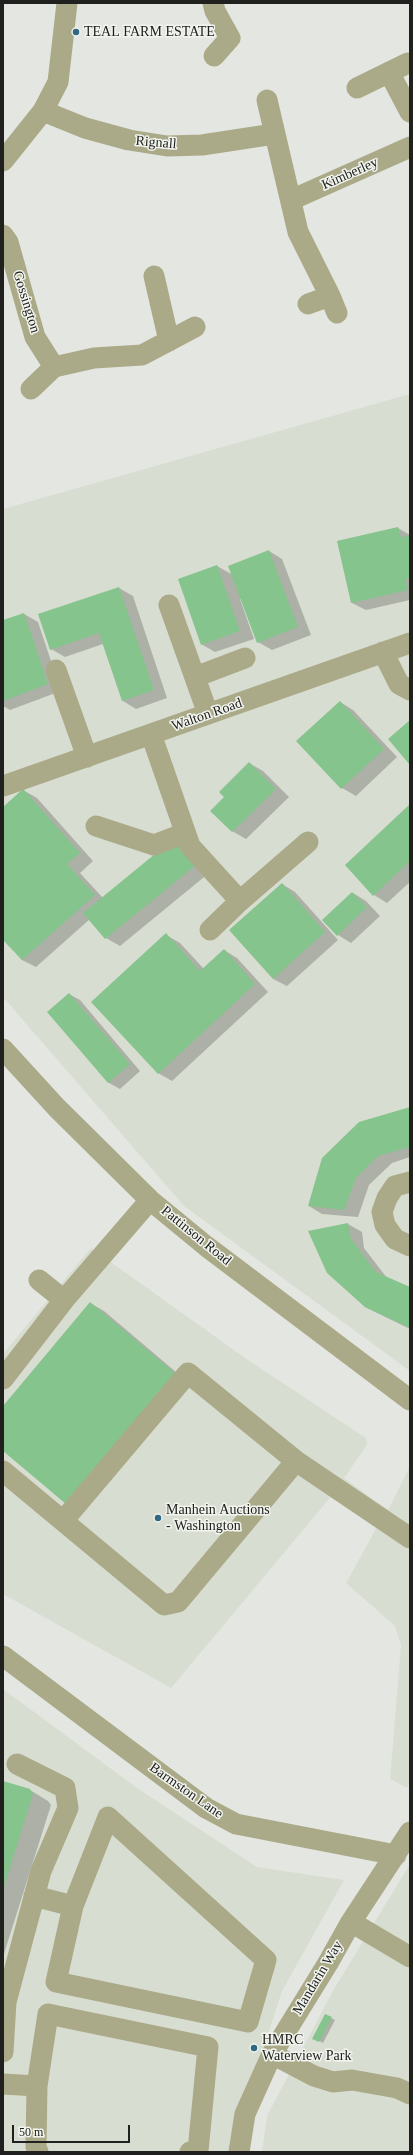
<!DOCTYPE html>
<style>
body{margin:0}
#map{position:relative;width:413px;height:2155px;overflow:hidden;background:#e4e7e1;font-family:Georgia,serif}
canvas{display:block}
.frame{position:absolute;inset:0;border:4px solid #20211f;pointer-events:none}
.scale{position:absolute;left:12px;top:2125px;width:118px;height:18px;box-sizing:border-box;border:2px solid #20211f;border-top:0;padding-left:5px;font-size:12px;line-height:14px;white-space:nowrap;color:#20211f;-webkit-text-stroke:3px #f2f4ee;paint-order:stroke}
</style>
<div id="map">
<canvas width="413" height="2155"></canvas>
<div class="frame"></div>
<div class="scale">50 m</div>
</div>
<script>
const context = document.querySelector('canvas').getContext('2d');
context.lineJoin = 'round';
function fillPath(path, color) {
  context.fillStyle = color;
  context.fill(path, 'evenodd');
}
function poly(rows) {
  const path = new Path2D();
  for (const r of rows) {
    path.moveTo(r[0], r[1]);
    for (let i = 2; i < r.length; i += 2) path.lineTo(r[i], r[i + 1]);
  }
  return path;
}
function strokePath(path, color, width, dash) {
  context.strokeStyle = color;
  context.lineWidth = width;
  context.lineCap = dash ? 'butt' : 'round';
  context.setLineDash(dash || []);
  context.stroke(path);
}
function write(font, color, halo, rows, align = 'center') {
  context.font = font + ' Georgia,serif';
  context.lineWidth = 3;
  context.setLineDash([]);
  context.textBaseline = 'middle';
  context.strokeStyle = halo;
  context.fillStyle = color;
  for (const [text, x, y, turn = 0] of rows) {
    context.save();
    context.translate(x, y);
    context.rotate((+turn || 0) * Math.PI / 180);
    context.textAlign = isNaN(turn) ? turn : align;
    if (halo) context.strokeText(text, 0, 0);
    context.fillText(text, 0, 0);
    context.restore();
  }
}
fillPath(poly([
 [410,394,410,1371,184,1206,3,997,3,509],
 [91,1248,248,1360,366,1438,367,1445,344,1478,388,1510,410,1466,410,1783,407,1788,390,1779,401,1645,395,1626,346,1583,378,1525,334,1493,171,1688,3,1594,3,1354],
 [3,1689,137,1788,257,1867,344,1880,282,1991,230,2152,3,2152],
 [410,1864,410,2152,262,2152,267,2116,334,1989]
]), '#d8ddd1');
fillPath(poly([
 [398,528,410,535,410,600,366,610,352,603,338,541],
 [269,551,282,559,311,635,272,650,258,642,242,599,240,599,254,639,215,652,201,644,217,566,233,575],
 [119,588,133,596,167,698,136,709,123,701,103,644,65,657,51,649],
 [24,614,38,622,61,691,10,710,3,706,3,621],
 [340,702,353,710,397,757,356,796,342,788,298,741],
 [249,763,263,771,289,797,246,839,232,831,226,797],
 [23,790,37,798,93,861,80,873,103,898,172,841,185,849,209,873,120,946,106,938,90,919,36,967,22,960,3,938,3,809],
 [410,806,410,882,387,903,374,895],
 [282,884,295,892,338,940,287,986,273,979],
 [353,893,366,901,380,916,351,943,338,935],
 [166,935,180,943,204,969,224,950,237,958,268,992,172,1081,158,1073],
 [69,994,80,1000,140,1071,120,1089,109,1083,48,1012],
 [410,1108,410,1157,392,1163,369,1185,358,1217,322,1214,309,1206],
 [348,1224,362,1232,364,1248,387,1278,410,1288,410,1329,365,1307,328,1272],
 [90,1303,104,1311,189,1383,3,1450,3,1408],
 [3,1782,30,1790,48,1801,51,1805,3,1957],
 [325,2015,335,2020,323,2043,314,2038]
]), '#0003');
fillPath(poly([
 [398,527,401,538,410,535,410,578,405,579,408,590,351,603,337,541],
 [269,550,298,627,257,643,228,566],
 [217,565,240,631,201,645,178,579],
 [119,587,154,690,122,701,99,633,50,650,38,614],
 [24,613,48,684,3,701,3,620],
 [340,701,384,749,341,789,296,741],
 [410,720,410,765,388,739],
 [249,762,276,789,232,832,210,811,224,797,219,792],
 [23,789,80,853,67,864,95,895,22,960,3,940,3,807],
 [410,804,410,861,373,896,345,865],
 [172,840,196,865,105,939,83,913],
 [282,883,325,932,273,979,229,930],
 [352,892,367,907,337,936,322,920],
 [166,933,200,971,224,949,255,984,158,1074,91,1002],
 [69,993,130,1064,108,1083,47,1012],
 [410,1107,410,1147,378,1156,356,1178,344,1210,308,1206,322,1158,359,1122],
 [348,1223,351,1239,376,1272,410,1287,410,1328,365,1307,327,1273,308,1231],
 [90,1302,176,1374,66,1504,3,1451,3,1406],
 [3,1781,30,1789,33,1794,3,1890],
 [325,2014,332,2017,319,2042,312,2039]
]), '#85c48c');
strokePath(poly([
 [213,3,215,11,230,38,214,56],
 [389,72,410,112],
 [357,88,408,63],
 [267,100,298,232,330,296],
 [43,111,85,128,129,140,167,146,202,145,274,134],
 [3,161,43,111,58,82,67,3],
 [291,200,410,147],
 [3,235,8,242,35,337,54,367,94,358,142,355,195,327],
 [154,276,169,341],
 [308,304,330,296,337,313],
 [31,389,54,367],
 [169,605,208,714],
 [383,652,399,684,410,690],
 [56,670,87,757],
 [195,677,245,658],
 [151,734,190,846,240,901,308,842],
 [3,786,410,643],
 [96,826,154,845,185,833],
 [210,930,240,901],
 [3,1049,57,1108,150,1200,206,1246,410,1400],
 [410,1182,395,1186,387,1198,382,1212,385,1225,395,1239,410,1246],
 [39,1280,64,1300,150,1200],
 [3,1379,64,1300],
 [3,1471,164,1605,178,1602,296,1461],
 [63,1521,188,1373,296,1461,410,1538],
 [3,1656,206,1808,236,1824,396,1855],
 [108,1817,266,1960,248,2022,56,1982,73,1906,108,1817],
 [34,1896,73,1906],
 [351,1922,410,1957],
 [3,2052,6,2002,41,1871,68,1808,65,1788,17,1764],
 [272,2054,314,2076,333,2082,352,2080,397,2088,410,2094],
 [3,2084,37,2086],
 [38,2152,36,2147,37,2086,48,2014,208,2047,198,2151,190,2152],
 [239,2152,245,2114,272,2054,328,1963,351,1922,410,1832]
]), '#abaa88', 21);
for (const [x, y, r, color] of [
 [76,32,4,"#306882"],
 [158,1518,4,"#306882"],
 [254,2048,4,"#306882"]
]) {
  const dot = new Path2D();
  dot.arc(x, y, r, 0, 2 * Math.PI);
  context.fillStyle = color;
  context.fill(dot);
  strokePath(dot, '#f2f4ee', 1.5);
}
write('14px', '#20211f', '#f2f4ee', [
 ["TEAL FARM ESTATE",84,32],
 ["Manhein Auctions",166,1510],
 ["- Washington",166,1526],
 ["HMRC",262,2040],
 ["Waterview Park",262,2056]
], 'left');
write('14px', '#20211f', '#f2f4ee', [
 ["Rignall",156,143,5],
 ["Kimberley",350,174,-24],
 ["Gossington",26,302,73],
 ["Walton Road",207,715,-19],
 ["Pattinson Road",196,1236,39],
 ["Barmston Lane",186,1791,35],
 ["Mandarin Way",318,1978,-59]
]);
</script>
